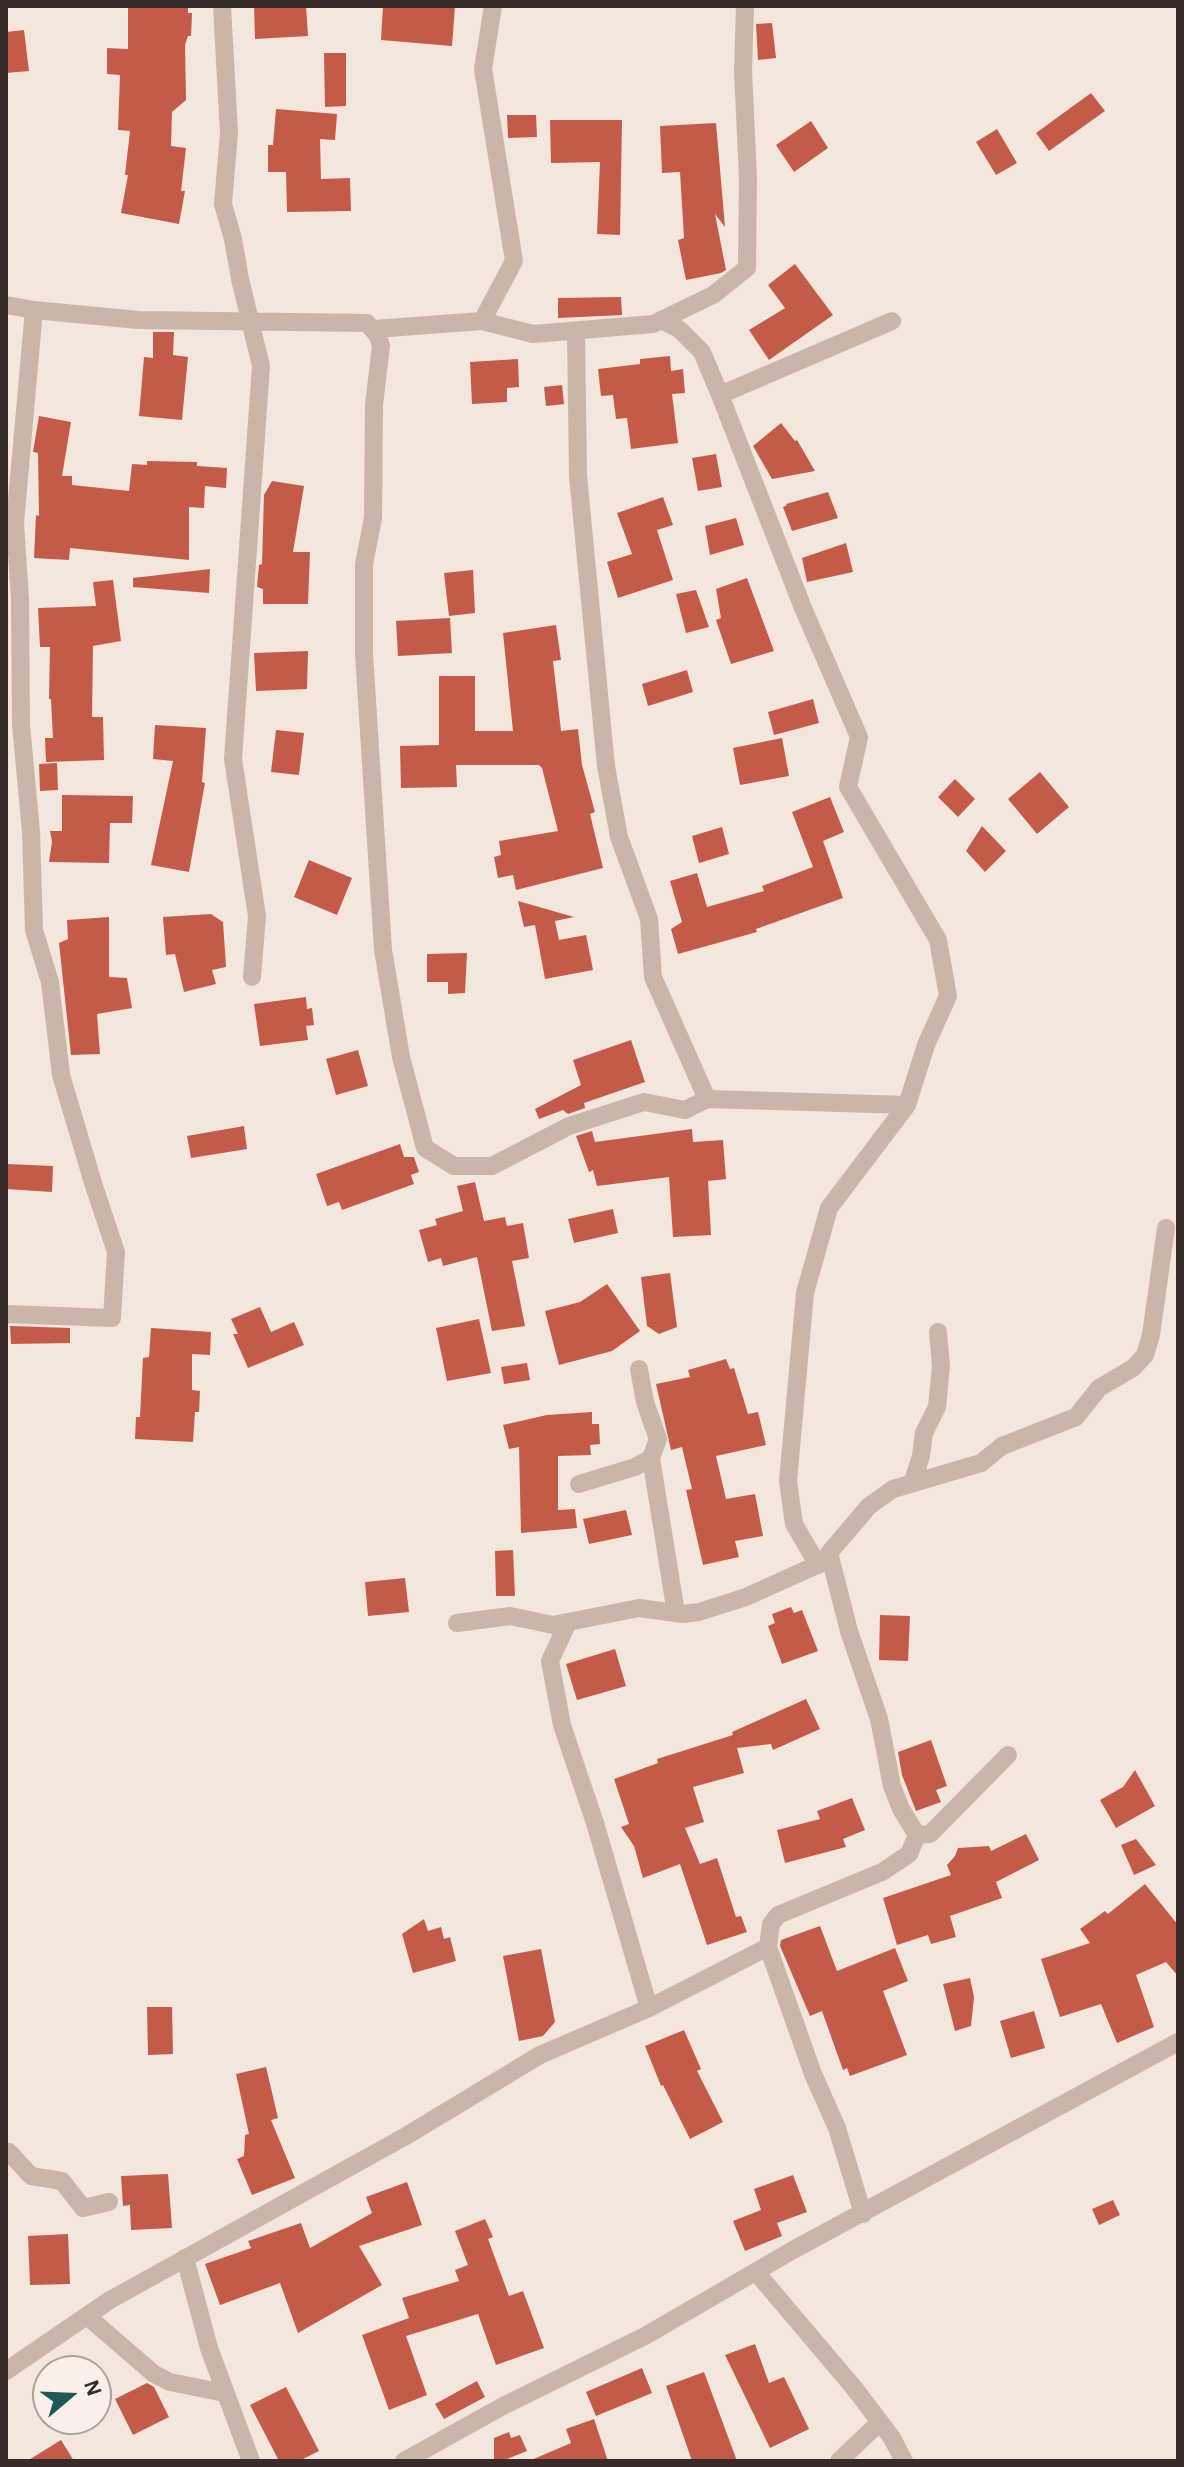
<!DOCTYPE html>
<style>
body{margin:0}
#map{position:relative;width:1184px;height:2467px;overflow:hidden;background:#f2e6dd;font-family:"Alegreya Sans",sans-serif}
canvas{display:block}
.frame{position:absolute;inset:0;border:8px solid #372c29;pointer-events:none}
.north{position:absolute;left:32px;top:2355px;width:80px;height:80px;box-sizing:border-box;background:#f9f0e9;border:2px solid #aba29c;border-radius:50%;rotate:71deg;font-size:22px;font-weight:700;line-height:32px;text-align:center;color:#372c29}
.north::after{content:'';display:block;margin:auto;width:28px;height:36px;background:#1f5856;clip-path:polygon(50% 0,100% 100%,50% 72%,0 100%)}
</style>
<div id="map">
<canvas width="1184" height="2467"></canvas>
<div class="frame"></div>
<div class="north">N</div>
</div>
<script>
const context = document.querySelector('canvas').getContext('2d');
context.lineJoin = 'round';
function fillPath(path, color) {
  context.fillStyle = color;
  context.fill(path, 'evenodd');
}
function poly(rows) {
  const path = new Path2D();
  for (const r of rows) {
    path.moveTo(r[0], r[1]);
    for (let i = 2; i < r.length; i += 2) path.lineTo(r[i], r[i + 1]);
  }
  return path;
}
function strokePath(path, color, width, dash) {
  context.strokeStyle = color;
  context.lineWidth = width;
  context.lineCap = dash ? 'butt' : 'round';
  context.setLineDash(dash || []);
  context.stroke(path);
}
fillPath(poly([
 [128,6,188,6,188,13,192,13,191,36,188,36,185,45,186,100,172,112,171,146,186,148,181,191,185,191,179,224,121,213,128,175,125,175,130,131,118,130,120,75,107,74,107,48,128,49],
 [254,6,306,6,308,36,255,39],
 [383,6,455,6,452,46,381,40],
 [772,23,776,58,758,60,756,24],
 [24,30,29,71,6,73,6,32],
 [324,53,346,53,346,106,325,107],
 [1091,93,1105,111,1049,151,1036,133],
 [276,109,337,114,335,140,320,139,321,179,350,178,351,211,287,212,286,172,268,172,268,145,273,145],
 [507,115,536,115,537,137,508,138],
 [550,120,622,120,620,235,597,234,600,162,551,163],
 [811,121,828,148,794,172,776,145],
 [716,123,725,227,715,214,726,270,721,273,686,280,678,240,684,238,680,172,662,173,660,126],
 [997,129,1017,163,996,175,976,142],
 [795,264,833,315,769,360,749,330,785,308,768,285],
 [621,297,622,315,558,318,558,298],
 [153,332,174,332,173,355,188,357,182,420,139,416,144,357,153,358],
 [670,356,671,371,683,369,685,393,672,394,678,443,631,449,627,418,616,419,613,395,601,396,598,369,640,364,640,359],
 [518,359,519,387,507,388,507,402,472,404,470,362],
 [562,385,564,404,546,406,544,387],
 [39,416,71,422,62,476,72,476,72,485,129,491,132,464,147,465,147,461,197,462,197,466,227,468,226,488,205,486,204,508,189,507,189,560,70,548,69,560,34,558,36,515,39,516,38,453,33,452],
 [781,423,795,441,797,440,815,471,772,479,753,446],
 [716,454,722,487,698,491,692,458],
 [272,481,304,486,293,552,310,552,308,604,263,604,263,589,257,587,259,565,262,564,264,495],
 [828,492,838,518,792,531,783,507,787,505,786,504],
 [663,497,673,525,657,530,673,580,618,598,607,562,632,554,617,513],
 [736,518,744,545,710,555,705,526],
 [846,543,853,572,807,582,802,558],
 [210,569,209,593,133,587,133,578],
 [473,570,475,613,449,616,444,573],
 [747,578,774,651,731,664,716,620,721,618,716,589],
 [113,580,121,641,93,646,92,717,103,717,104,760,46,762,45,738,53,738,51,699,49,699,50,647,40,647,38,608,96,606,93,582],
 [696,590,709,627,686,633,676,594],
 [450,618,452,653,398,656,396,621],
 [556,625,561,660,553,661,561,731,578,729,582,765,595,812,590,814,603,868,516,890,513,875,498,878,494,857,501,855,499,841,558,831,542,768,539,765,456,765,457,787,401,788,400,746,439,745,439,676,475,676,475,731,513,731,503,633],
 [308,651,307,689,256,691,254,653],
 [687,670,693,692,648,706,642,684],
 [813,699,819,723,774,735,768,712],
 [155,725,206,728,202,782,205,783,189,872,151,865,173,761,153,759],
 [276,730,304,733,299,775,271,772],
 [782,738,789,776,740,785,733,748],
 [57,763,58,790,40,791,39,764],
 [1040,772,1069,807,1037,834,1008,799],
 [955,779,975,799,958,817,938,797],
 [62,795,133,796,132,823,110,823,109,863,49,862,52,842,50,831,62,831],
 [830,797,844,832,823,841,843,898,756,929,757,932,678,954,671,929,682,922,670,881,697,873,707,907,764,891,762,886,813,867,792,812],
 [982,826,1006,851,985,872,966,851],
 [722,827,729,854,699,863,692,836],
 [309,860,352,878,337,915,294,897],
 [518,901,574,917,555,921,559,940,586,935,593,970,545,979,535,925,524,927],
 [211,914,223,922,226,967,212,970,216,984,184,992,175,954,166,955,163,917],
 [109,917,109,977,127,978,132,1008,97,1014,100,1054,71,1055,59,943,68,939,67,920],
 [467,953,465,993,448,994,448,982,427,982,427,954],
 [306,997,307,1009,312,1008,314,1025,306,1026,308,1040,260,1046,254,1004],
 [631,1040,645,1082,584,1103,585,1108,568,1114,563,1110,539,1119,535,1109,581,1085,573,1060],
 [358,1050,368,1086,336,1095,326,1059],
 [244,1126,247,1149,191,1158,187,1136],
 [692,1129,693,1142,723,1140,726,1179,708,1181,711,1235,673,1237,669,1177,597,1186,593,1170,589,1172,576,1136,592,1131,595,1142],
 [400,1144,404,1157,414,1157,419,1172,411,1175,414,1184,342,1210,339,1202,327,1206,316,1174],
 [6,1164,53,1166,52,1192,6,1189],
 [475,1182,484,1221,505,1217,507,1226,523,1223,529,1258,512,1261,525,1326,492,1331,477,1257,443,1266,441,1258,428,1262,419,1230,437,1225,435,1219,463,1211,457,1186],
 [613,1209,618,1233,574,1243,568,1219],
 [670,1273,677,1327,659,1334,647,1326,641,1277],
 [607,1284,640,1331,612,1351,559,1365,545,1311,580,1302],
 [260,1307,271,1332,294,1322,304,1345,248,1368,233,1334,238,1334,231,1319],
 [479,1319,491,1373,447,1381,436,1328],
 [10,1326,70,1328,70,1343,11,1344],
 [151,1328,211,1332,210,1355,192,1354,192,1390,200,1391,199,1412,195,1412,193,1442,135,1439,136,1417,140,1417,143,1358,149,1357],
 [726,1359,730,1369,734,1368,748,1414,758,1412,766,1445,716,1456,726,1499,755,1494,763,1536,735,1541,739,1557,703,1565,686,1490,692,1489,682,1447,671,1450,656,1384,690,1377,688,1370],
 [527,1363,530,1380,504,1384,501,1367],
 [592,1412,592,1424,599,1424,600,1444,590,1445,591,1455,558,1456,558,1510,575,1509,577,1528,521,1533,519,1447,509,1449,503,1425,547,1415],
 [626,1510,632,1535,589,1544,583,1519],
 [513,1550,515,1596,496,1596,495,1551],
 [405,1578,409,1612,368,1616,365,1582],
 [791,1607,794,1613,802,1610,818,1651,782,1664,768,1626,775,1623,772,1614],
 [880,1615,910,1616,908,1661,879,1660],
 [615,1649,626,1686,577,1700,566,1664],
 [806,1699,820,1729,773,1750,771,1744,737,1748,744,1773,693,1787,704,1822,685,1828,700,1864,717,1858,736,1917,741,1916,747,1932,707,1945,680,1864,643,1878,634,1846,621,1827,629,1824,614,1779,658,1763,657,1759,733,1735,732,1732],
 [931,1740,947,1786,936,1790,941,1802,916,1811,902,1775,898,1752],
 [1135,1770,1155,1806,1116,1828,1100,1800,1123,1787],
 [852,1798,865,1830,843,1839,846,1847,785,1863,777,1830,820,1819,817,1811],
 [1026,1834,1039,1860,996,1882,1002,1898,950,1916,956,1937,931,1944,928,1935,897,1945,883,1898,951,1875,947,1865,955,1856,958,1848,989,1846,991,1851],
 [1136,1839,1156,1865,1134,1875,1121,1845],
 [1145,1884,1178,1925,1178,1976,1166,1962,1136,1975,1154,2027,1117,2043,1101,2004,1060,2017,1041,1959,1090,1943,1080,1929,1105,1911,1108,1914],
 [424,1919,428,1931,441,1927,444,1939,450,1937,456,1961,413,1973,402,1934],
 [820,1926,837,1971,895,1948,908,1981,883,1991,907,2055,850,2076,847,2068,843,2070,822,2011,810,2016,780,1946,781,1940],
 [541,1949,555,2022,543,2036,519,2041,503,1956],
 [970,1978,974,1997,971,2026,955,2031,943,1984],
 [147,2007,172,2007,173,2054,148,2055],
 [1034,2011,1045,2048,1011,2058,1000,2021],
 [684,2030,701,2069,697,2071,723,2122,690,2139,663,2085,661,2086,645,2046],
 [266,2067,278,2118,271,2120,295,2178,252,2195,237,2159,244,2156,245,2135,249,2134,236,2074],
 [168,2174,172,2228,131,2230,130,2205,123,2206,121,2176],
 [793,2175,807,2212,777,2223,782,2236,745,2251,733,2221,761,2210,754,2189],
 [407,2182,422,2225,359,2246,382,2285,298,2333,280,2283,220,2305,205,2264,251,2248,248,2241,301,2223,310,2248,372,2213,366,2197],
 [1113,2200,1120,2215,1099,2225,1092,2209],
 [485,2219,493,2237,488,2239,509,2296,523,2291,544,2348,496,2365,478,2314,406,2336,427,2395,389,2410,362,2335,409,2318,402,2298,459,2281,455,2270,468,2265,455,2231],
 [68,2234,70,2284,30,2285,28,2236],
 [755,2344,769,2383,784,2377,809,2429,770,2448,725,2355],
 [642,2368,652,2393,596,2416,586,2392],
 [704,2372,737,2461,692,2461,666,2386],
 [477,2381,485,2397,444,2419,435,2404],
 [147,2383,154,2387,169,2417,133,2435,115,2399],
 [286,2387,319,2451,299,2461,279,2461,250,2405],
 [594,2419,608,2461,529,2461,571,2443,566,2429],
 [509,2432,511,2438,520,2435,527,2451,502,2461,494,2461,494,2438],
 [61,2440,74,2461,27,2461]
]), '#c45b49');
strokePath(poly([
 [222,6,229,133,223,204,233,239,240,279,261,366,233,759,257,916,252,977],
 [6,305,34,310,139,320,367,323,378,336,381,346,374,405,373,518,364,564,364,654,383,950,401,1057,425,1148,454,1166,492,1166,569,1126,644,1102,685,1110,707,1099,907,1105,926,1045,948,996,938,940,848,787,859,737,803,608,720,395],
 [661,320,679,329,702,352,720,395,892,321],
 [482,321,533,334,653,324,713,295,747,268,748,178,743,71,745,6],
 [374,329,482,321,514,261,483,69,493,6],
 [576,331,578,476,606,766,619,837,649,919,653,977,707,1099],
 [6,1314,112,1318,116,1252,94,1186,61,1075,50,982,34,930,31,831,21,725,20,599,15,523,34,310],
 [651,1458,676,1613],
 [913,1481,921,1456,924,1433,937,1407,941,1366,938,1332],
 [579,1484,635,1467,651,1458,658,1439,645,1402,639,1369],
 [818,1565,794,1524,788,1481,805,1293,829,1208,907,1105],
 [568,1622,550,1661,562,1725,595,1823,649,2008],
 [457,1623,510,1616,553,1625,639,1608,683,1614,699,1612,746,1597,828,1560],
 [917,1835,930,1834,1008,1755],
 [6,2152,9,2152,31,2176,62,2181,83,2208,109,2202],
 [863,2214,837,2128,813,2074,768,1947,771,1924,778,1915,882,1872,909,1854,917,1835,901,1809,892,1786,879,1719,849,1631,829,1553,869,1506,893,1489,981,1463,1002,1446,1076,1417,1099,1388,1133,1368,1145,1355,1151,1335,1166,1228],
 [185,2258,209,2348,251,2461],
 [756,2272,855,2389,892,2438,904,2461],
 [87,2316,154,2374,170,2382,224,2393],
 [6,2371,110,2300,406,2136,540,2055,649,2008,768,1947],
 [404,2461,503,2406,645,2336,793,2250,1178,2042],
 [839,2461,880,2422]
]), '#cab5a9', 18);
</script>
